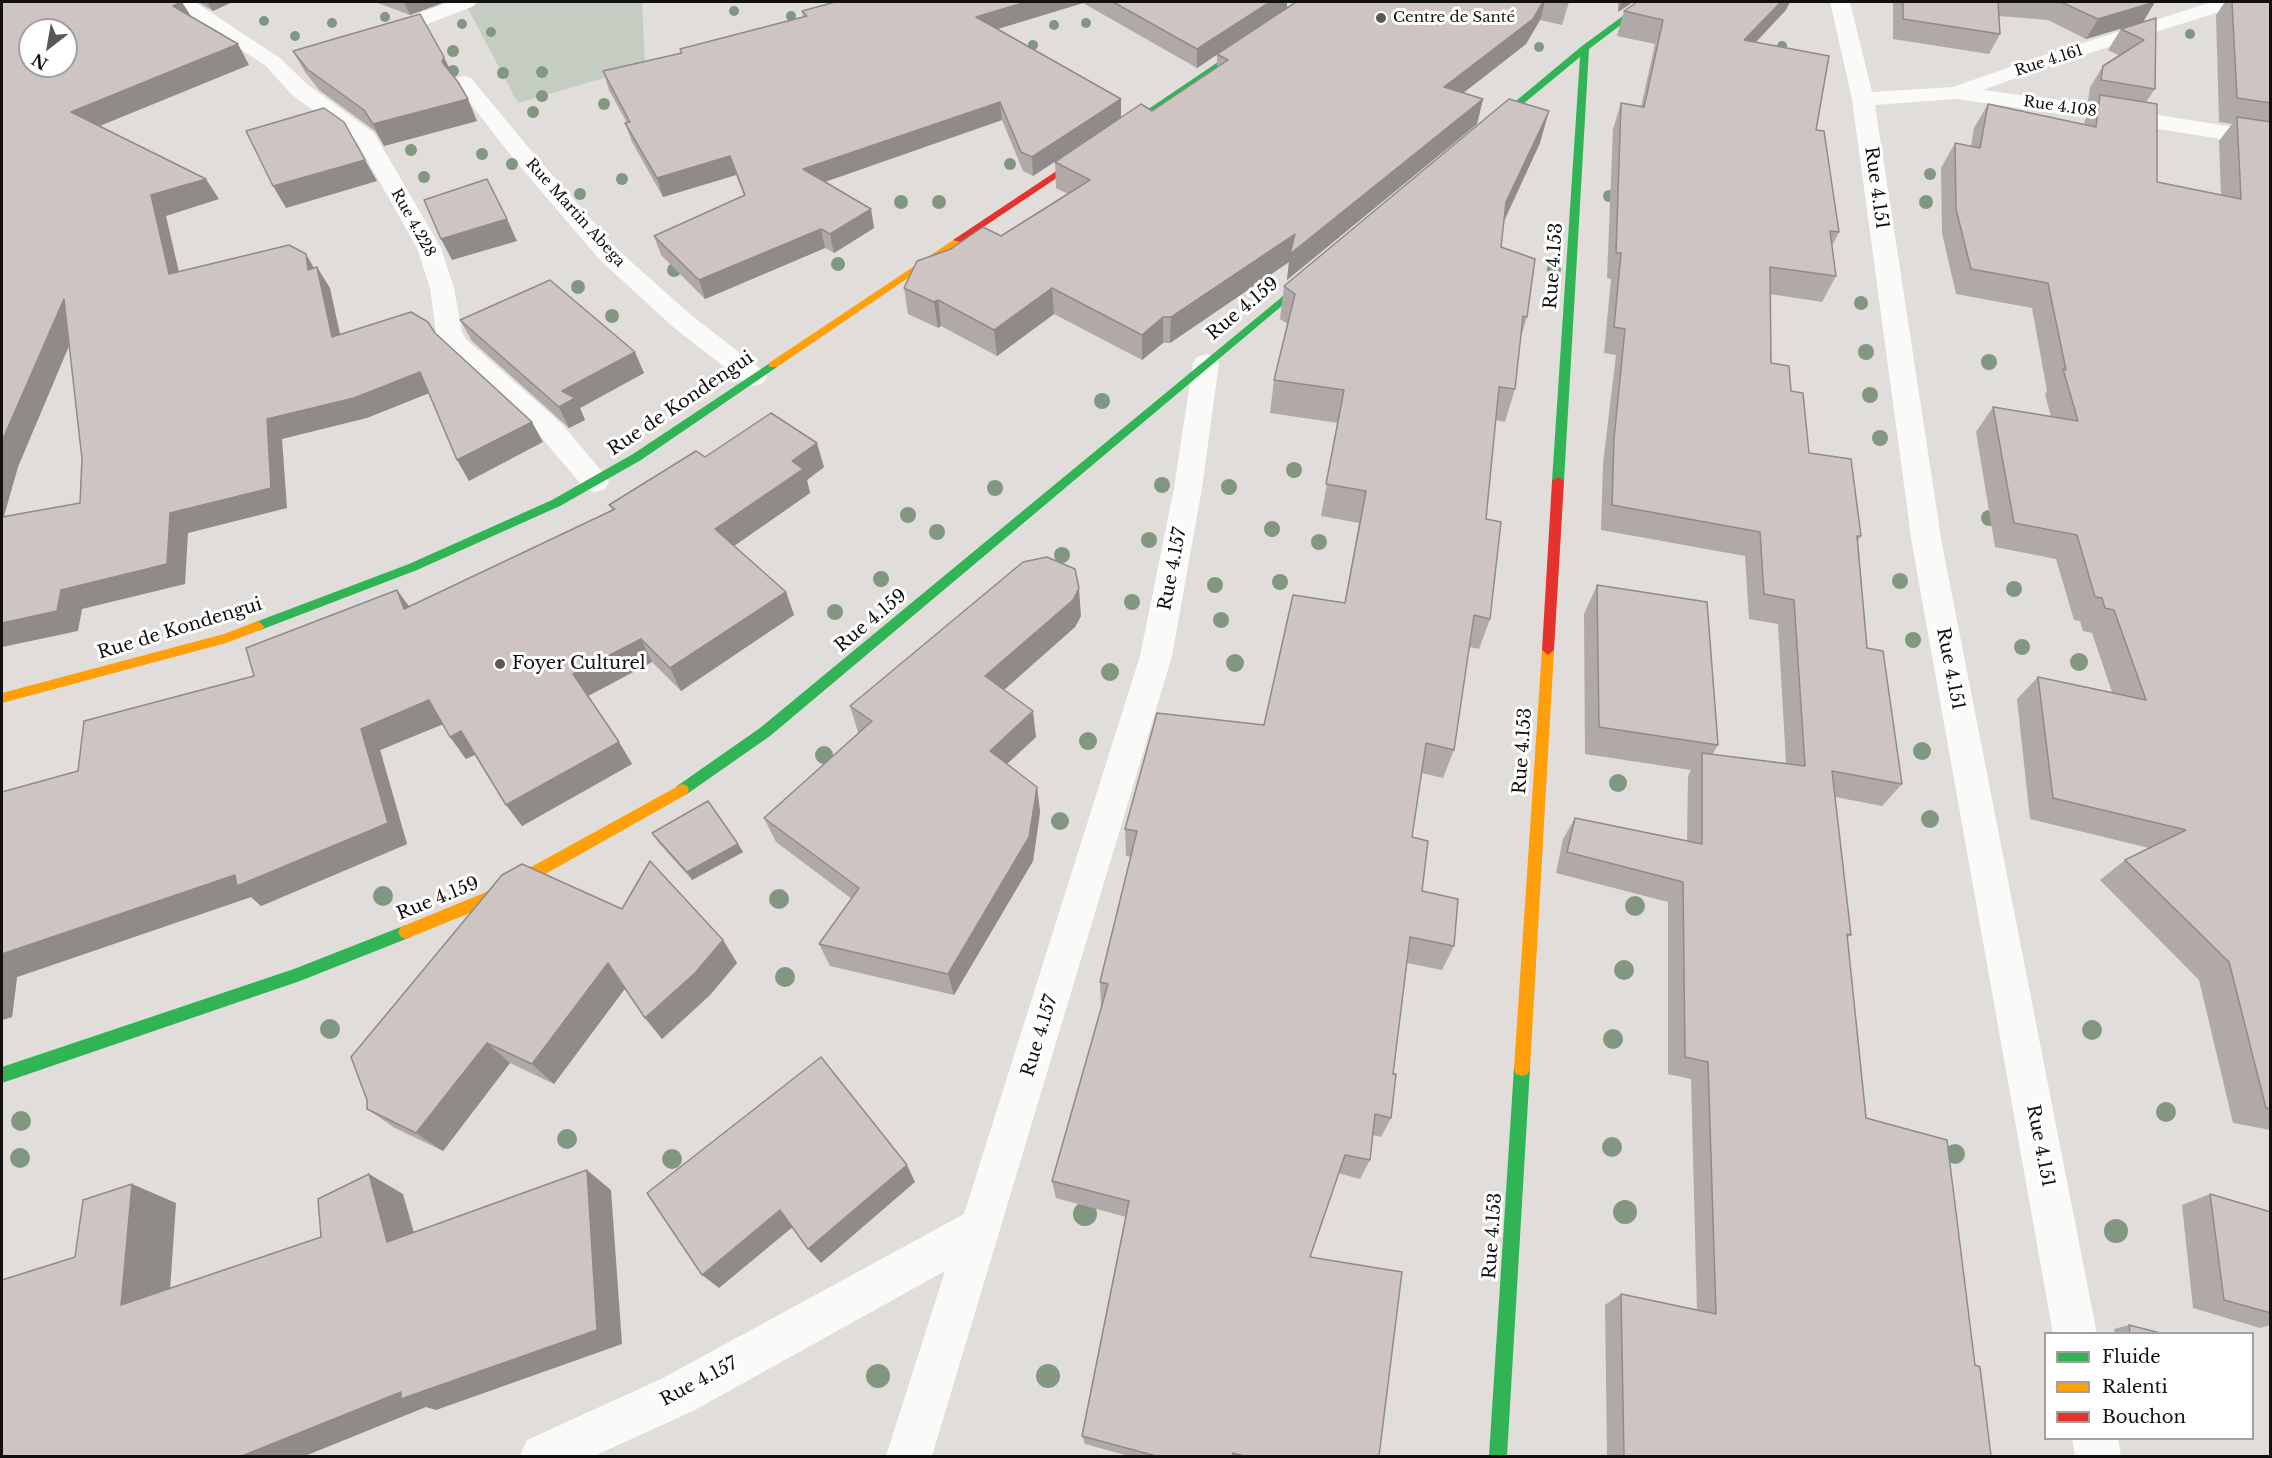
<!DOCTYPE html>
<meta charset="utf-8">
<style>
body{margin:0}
#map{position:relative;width:2272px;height:1458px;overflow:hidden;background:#e0ddda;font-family:"Libre Baskerville",serif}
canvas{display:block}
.frame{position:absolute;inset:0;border:3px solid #12110f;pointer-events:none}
.legend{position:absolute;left:2044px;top:1332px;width:210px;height:108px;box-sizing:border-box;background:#fff;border:2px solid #a0a09f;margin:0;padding:8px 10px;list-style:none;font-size:18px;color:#12110f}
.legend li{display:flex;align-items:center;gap:12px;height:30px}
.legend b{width:30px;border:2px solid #a0a09f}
.north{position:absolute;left:18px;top:18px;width:60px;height:60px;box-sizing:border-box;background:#fff;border:2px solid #a0a09f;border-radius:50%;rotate:211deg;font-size:16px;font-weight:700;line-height:24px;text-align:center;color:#12110f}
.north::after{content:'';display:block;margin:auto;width:21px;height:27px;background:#5a5856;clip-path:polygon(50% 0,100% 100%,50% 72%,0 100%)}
</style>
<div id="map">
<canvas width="2272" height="1458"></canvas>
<div class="frame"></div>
<ul class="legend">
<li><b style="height:8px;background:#30b455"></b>Fluide</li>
<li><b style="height:8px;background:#ff9f0a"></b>Ralenti</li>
<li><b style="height:8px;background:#e5322d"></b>Bouchon</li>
</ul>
<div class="north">N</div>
</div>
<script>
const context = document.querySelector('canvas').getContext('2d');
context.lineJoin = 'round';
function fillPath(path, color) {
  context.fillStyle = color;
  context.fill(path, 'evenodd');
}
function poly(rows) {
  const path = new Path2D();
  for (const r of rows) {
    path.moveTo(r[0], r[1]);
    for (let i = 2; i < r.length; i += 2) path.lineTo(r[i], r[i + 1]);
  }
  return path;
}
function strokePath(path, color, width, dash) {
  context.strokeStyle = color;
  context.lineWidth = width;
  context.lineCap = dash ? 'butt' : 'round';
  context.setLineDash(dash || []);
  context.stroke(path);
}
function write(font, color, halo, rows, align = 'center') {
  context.font = font + ' "Libre Baskerville",serif';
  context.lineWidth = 6;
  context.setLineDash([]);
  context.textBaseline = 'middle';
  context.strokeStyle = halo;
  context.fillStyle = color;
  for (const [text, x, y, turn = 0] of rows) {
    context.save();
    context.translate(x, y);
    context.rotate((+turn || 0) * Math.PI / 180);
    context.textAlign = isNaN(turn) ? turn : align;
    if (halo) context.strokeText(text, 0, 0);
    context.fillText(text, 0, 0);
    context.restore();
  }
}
fillPath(poly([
 [472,2,642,2,645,66,518,103,466,5]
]), '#c5ccc2');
fillPath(poly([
 [172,2,195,2,280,58,308,85,374,133,441,248,454,288,462,333,467,340,562,424,605,475,609,482,605,489,595,492,585,489,542,438,448,352,436,333,430,288,417,248,357,142,292,95,266,66,175,6,172,2],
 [450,2,477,2,474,6,420,27,386,37,379,39,372,37,369,33,372,29,450,2],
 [1830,2,1850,2,1872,92,1953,87,2035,58,2212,2,2241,2,2238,6,2049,66,1983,90,2097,105,2270,133,2270,147,2097,119,1956,99,1875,105,1942,544,2097,1334,2053,1334,1912,544,1852,99,1830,2],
 [464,76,471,78,528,147,617,249,691,315,763,371,767,377,763,383,754,386,745,383,673,327,599,259,512,157,457,86,453,82,457,78,464,76],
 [1206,354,1215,357,1219,363,1202,488,1172,656,932,1456,886,1456,945,1271,693,1411,594,1456,520,1456,527,1440,661,1379,964,1214,1140,656,1174,488,1193,363,1197,357,1206,354],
 [2072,1438,2118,1438,2121,1456,2075,1456,2072,1438]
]), '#fafaf9');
fillPath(poly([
 [1307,2,1316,2,1115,139,1107,137,1307,2],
 [1642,2,1651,2,1589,49,1564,481,1558,485,1552,481,1580,57,1489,132,1481,130,1582,46,1642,2],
 [1317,268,1322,271,1321,273,770,736,687,794,682,796,677,794,675,790,677,786,760,728,1317,268],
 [773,361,777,363,777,367,641,460,560,506,417,570,263,629,258,631,252,626,253,623,409,564,552,500,633,454,773,361],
 [406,925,411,927,414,932,411,937,300,981,2,1083,2,1067,294,969,406,925],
 [1522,1060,1528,1062,1530,1068,1507,1456,1489,1456,1514,1068,1516,1062,1522,1060]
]), '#30b455');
fillPath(poly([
 [958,237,963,240,961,242,777,367,769,367,769,363,958,237],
 [258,621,264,626,263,629,226,643,2,703,2,693,224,634,258,621],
 [1548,645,1554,650,1530,1068,1528,1074,1522,1076,1516,1074,1514,1068,1542,650,1548,645],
 [682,784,687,786,689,790,687,794,494,903,406,939,401,937,398,932,401,927,484,893,682,784]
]), '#ff9f0a');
fillPath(poly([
 [1112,134,1117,137,1115,139,961,242,953,240,1112,134],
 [1558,477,1564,481,1554,650,1548,655,1542,650,1552,481,1558,477]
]), '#e5322d');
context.fillStyle = '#829781';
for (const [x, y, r] of [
 [734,11,5],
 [791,16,5],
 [385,17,5],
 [264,21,5],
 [332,23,5],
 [1086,23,5],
 [462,24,5],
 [1054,25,5],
 [491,32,5],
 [2190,34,5],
 [295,36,5],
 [1033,45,5],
 [1782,46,5],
 [1539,47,5],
 [453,51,6],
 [453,71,6],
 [542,72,6],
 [503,73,6],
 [542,96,6],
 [604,104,6],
 [533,112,6],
 [411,150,6],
 [482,154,6],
 [512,164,6],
 [1010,164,6],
 [1930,174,6],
 [424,177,6],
 [622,179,6],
 [580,194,6],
 [1609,196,6],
 [901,202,7],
 [939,202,7],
 [1926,202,7],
 [838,264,7],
 [1554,269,7],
 [674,270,7],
 [578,287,7],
 [1861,303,7],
 [612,316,7],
 [1866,352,8],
 [1989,362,8],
 [1870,395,8],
 [1102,401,8],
 [1880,438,8],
 [1294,470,8],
 [1162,485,8],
 [1229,487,8],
 [995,488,8],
 [908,515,8],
 [1989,518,8],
 [1272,529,8],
 [937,532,8],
 [1149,540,8],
 [1319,542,8],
 [1062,555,8],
 [881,579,8],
 [1900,581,8],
 [1280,582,8],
 [1215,585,8],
 [2014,589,8],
 [1132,602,8],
 [835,612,8],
 [1221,620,8],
 [1913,640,8],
 [2022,647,8],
 [2079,662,9],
 [1235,663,9],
 [1110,672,9],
 [1088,741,9],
 [1922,751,9],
 [824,755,9],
 [1618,783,9],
 [1930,819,9],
 [1060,821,9],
 [383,896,10],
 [779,899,10],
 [1635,906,10],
 [1624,970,10],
 [785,977,10],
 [330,1029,10],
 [2092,1030,10],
 [1613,1039,10],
 [2166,1112,10],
 [21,1121,10],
 [567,1139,10],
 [1612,1147,10],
 [1955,1154,10],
 [20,1158,10],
 [672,1159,10],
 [1625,1212,12],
 [1085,1214,12],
 [2116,1231,12],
 [878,1376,12],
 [1048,1376,12]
]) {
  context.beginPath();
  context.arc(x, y, r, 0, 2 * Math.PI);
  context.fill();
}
fillPath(poly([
 [198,2,232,2,213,11],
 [375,2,445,2,410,15],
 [835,2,1287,2,1287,7,1296,2,1569,2,1562,25,1540,20,1526,44,1463,93,1483,99,1477,124,1287,280,1289,262,1170,343,1163,343,1142,360,1054,314,997,356,941,326,938,328,908,314,904,288,1001,236,1068,194,1056,188,1055,162,1152,111,1217,67,1217,54,1197,68,1083,3,997,29,1121,99,1121,118,1033,176,1023,171,1002,120,825,182,871,209,874,228,834,253,825,248,705,299,661,255,654,236,744,196,736,175,663,197,632,142,625,123,627,123,609,90,603,71,681,53,680,49,803,17,802,11],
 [1611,2,1633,2,1618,12,1618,3],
 [1893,2,2155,2,2143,22,2086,39,2048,20,1999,16,2000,34,1989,54,1893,39],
 [2225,2,2271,2,2271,1130,2233,1123,2199,980,2100,880,2125,860,2149,848,2030,819,2017,699,2038,677,2112,692,2092,633,2083,631,2080,621,2074,620,2056,559,1995,547,1976,432,1993,407,2051,417,2045,394,2047,391,2032,308,1956,294,1942,233,1941,168,1955,143,1971,146,1974,128,1988,104,2084,125,2085,120,2096,103,2088,101,2090,87,2103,66,2120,56,2108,50,2121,29,2156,18,2155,89,2146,102,2157,182,2221,195,2219,141,2232,124,2219,122,2216,15],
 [1786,10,1756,42,1816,130,1839,232,1832,246,1836,276,1822,302,1770,294,1771,363,1791,391,1809,453,1861,536,1858,541,1867,648,1902,784,1882,806,1835,797,1851,935,1847,938,1866,1118,1975,1365,1991,1456,1607,1456,1605,1305,1621,1294,1697,1310,1691,1079,1668,1074,1668,902,1556,873,1563,839,1575,818,1687,841,1688,776,1691,770,1585,754,1584,614,1597,585,1718,745,1712,755,1786,763,1778,624,1749,619,1745,556,1601,530,1603,464,1616,355,1604,353,1611,279,1607,278,1613,129,1621,103,1641,107,1655,44,1617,36,1624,11],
 [293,51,452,75,477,121,384,146,375,131,319,90,305,72],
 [1540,143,1504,222,1501,247,1527,317,1520,340,1515,389,1505,422,1496,420,1486,519,1490,619,1479,649,1469,647,1454,750,1443,778,1422,773,1412,837,1422,891,1454,946,1442,970,1407,963,1393,1074,1391,1118,1381,1137,1373,1135,1370,1160,1360,1179,1338,1173,1310,1257,1379,1456,1129,1456,1085,1444,1082,1436,1126,1217,1056,1198,1052,1181,1102,1006,1101,1006,1100,982,1131,857,1126,856,1125,829,1264,725,1345,602,1359,523,1321,516,1338,423,1270,413,1274,380,1288,324,1280,319,1284,286],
 [460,320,644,373,580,408,585,420,569,428,472,341],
 [705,457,824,467,807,480,810,493,734,546,786,592,794,615,681,691,652,662,588,696,619,742,632,764,522,826,475,755,466,759,442,724,380,750,407,844,261,906,251,897,17,977,12,1017,2,1020,78,771,254,676,397,590,409,607,612,510,609,505],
 [1081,616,1075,627,1004,690,1036,737,1007,764,1037,787,1040,812,1033,861,954,995,830,966,819,944,852,899,776,842,764,818,859,733,858,732,850,706],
 [652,833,738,844,743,852,692,880,658,842],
 [622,909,723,940,737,963,710,995,662,1039,625,988,554,1084,510,1063,443,1151,395,1128,367,1109],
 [2210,1194,2271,1212,2271,1325,2260,1328,2193,1308,2182,1205],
 [2129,1325,2164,1334,2115,1334,2114,1329]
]), '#b1a9a7');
fillPath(poly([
 [181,2,182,2,194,21,173,6],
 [207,2,232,2,213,11],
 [404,2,445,2,410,15],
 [1026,2,1083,2,1083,3,978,35,976,17],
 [1270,2,1287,2,1287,8,1197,68,1197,49],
 [1543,2,1545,2,1540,20,1526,44,1439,112,1444,87],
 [1621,2,1633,2,1618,12],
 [1781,2,1790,2,1786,10,1734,65,1744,40],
 [2155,2,2143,22,2086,39,2098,19],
 [238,44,249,65,85,132,71,112],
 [444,57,454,78,442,62],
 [468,99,477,121,384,146,373,124],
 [1121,99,1121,118,1033,176,1032,157],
 [1483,99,1477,124,1287,280,1289,262,1170,343,1171,317],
 [1000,102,1002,120,807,188,803,169],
 [1549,111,1540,143,1497,235,1506,202],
 [730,156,736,175,663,197,657,178],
 [365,160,377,181,286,208,273,186],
 [206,179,219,199,166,216,184,294,169,274,151,195],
 [871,209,874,228,834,253,830,234],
 [507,219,517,241,452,260,441,239],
 [821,229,825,248,705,299,699,280],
 [306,254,318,275,308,270],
 [317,267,330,288,345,357,332,337],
 [1052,288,1054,314,997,356,994,330],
 [64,299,80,320,18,467,2,523,2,441],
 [938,300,941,326,938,328,934,302],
 [1163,317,1163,343,1142,360,1142,335],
 [635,352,644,373,580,408,585,420,569,428,559,407,562,391],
 [420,372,432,392,367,418,282,439,287,508,188,533,185,584,82,609,78,631,2,647,2,623,61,590,170,513,267,419],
 [532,422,543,442,469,481,457,460],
 [817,443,824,467,807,480,810,493,724,553,715,529,792,461],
 [1079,588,1081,616,1075,627,989,703,985,676],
 [397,590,414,613,404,609],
 [786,592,794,615,681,691,670,668],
 [641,639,652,662,586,697,573,674],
 [429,700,446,723,380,750,407,844,261,906,251,897,17,977,12,1017,2,1020,2,954,361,729],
 [1033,711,1036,737,994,776,990,751],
 [461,731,478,753,466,759,450,737],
 [619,742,632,764,522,826,506,805],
 [1037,787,1040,812,1033,861,954,995,948,974],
 [738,844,743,852,692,880,687,872],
 [723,940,737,963,710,995,662,1039,645,1018],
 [608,963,627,986,554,1084,532,1064],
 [487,1043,510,1063,443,1151,416,1133],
 [907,1165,915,1182,821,1263,808,1249],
 [587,1170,611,1190,622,1344,436,1410,426,1407,305,1456,242,1456],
 [369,1174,403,1194,421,1258,387,1242],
 [132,1184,176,1203,168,1319,121,1305],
 [780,1210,794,1226,719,1288,702,1275]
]), '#908a88');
const building = poly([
 [2,2,181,2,173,6,238,44,71,112,206,179,151,195,169,274,289,245,306,254,308,270,317,267,332,337,411,312,428,322,435,333,532,422,457,460,420,372,354,398,267,419,271,488,170,513,167,564,61,590,57,611,2,623,2,517,80,503,82,459,64,299,2,441,2,2],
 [30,30,66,30,66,66,30,66,30,30],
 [835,2,1026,2,976,17,1121,99,1032,157,1021,152,1000,102,803,169,871,209,830,234,821,229,699,280,654,236,745,195,730,156,657,178,625,123,630,122,603,71,682,53,680,49,807,16,802,11,835,2],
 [1113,2,1270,2,1197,49,1113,2],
 [1296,2,1543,2,1533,19,1444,87,1483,99,1290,254,1295,234,1171,317,1163,317,1142,335,1052,288,994,330,938,300,934,302,904,288,917,261,951,249,983,227,1001,236,1090,180,1055,162,1141,104,1152,111,1228,60,1217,54,1296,2],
 [1637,2,1781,2,1744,40,1829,56,1816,130,1824,131,1839,232,1830,231,1836,276,1770,267,1771,363,1789,366,1791,391,1803,393,1809,453,1851,459,1861,536,1857,536,1867,648,1883,651,1902,784,1832,771,1851,935,1847,934,1866,1118,1947,1140,1975,1365,1980,1367,1991,1456,1624,1456,1621,1294,1716,1314,1708,1062,1685,1057,1683,882,1567,852,1575,818,1702,844,1702,753,1805,766,1794,600,1764,594,1760,532,1612,505,1614,439,1625,329,1614,327,1621,253,1616,253,1621,103,1644,107,1663,20,1624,11,1637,2],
 [1903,2,1998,2,2000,34,1903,19,1903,2],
 [2061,2,2155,2,2098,19,2061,2],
 [2232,2,2271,2,2271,103,2237,98,2232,2],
 [420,14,444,57,442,62,458,82,468,99,373,124,364,110,307,69,293,51,420,14],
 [2156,18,2155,89,2101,80,2103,66,2144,40,2121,29,2156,18],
 [2100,95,2157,104,2157,182,2241,199,2237,117,2271,122,2271,1109,2266,1108,2229,962,2125,860,2186,830,2053,798,2038,677,2146,700,2114,610,2105,608,2102,598,2095,597,2077,535,2014,523,1993,407,2078,421,2063,369,2066,370,2048,283,1971,269,1956,209,1955,143,1980,148,1988,104,2096,127,2100,95],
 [1509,99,1549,111,1506,202,1501,247,1535,259,1527,317,1523,316,1515,389,1499,387,1486,519,1501,522,1490,619,1474,615,1454,750,1426,743,1412,837,1428,841,1422,891,1458,899,1454,946,1410,937,1393,1074,1396,1074,1391,1118,1375,1114,1370,1160,1345,1155,1310,1257,1402,1272,1379,1456,1244,1456,1233,1453,1232,1456,1156,1456,1082,1436,1129,1201,1052,1181,1108,984,1100,982,1137,831,1125,829,1157,713,1264,725,1293,595,1345,603,1366,491,1326,484,1344,390,1274,380,1295,294,1284,286,1509,99],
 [324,108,344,122,365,160,273,186,246,131,324,108],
 [487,179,507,219,441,239,424,200,487,179],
 [550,280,635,352,562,391,575,398,559,407,460,320,550,280],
 [771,413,817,443,792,461,803,469,715,529,786,592,670,668,641,639,573,674,619,742,506,805,461,731,450,737,429,700,361,729,388,823,237,886,235,875,2,954,2,792,78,771,84,721,254,676,246,648,397,590,404,609,615,509,609,505,696,451,705,457,771,413],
 [1047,557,1075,569,1079,588,1073,600,985,676,1033,711,990,751,1037,787,1029,837,948,974,819,944,859,888,764,818,872,721,850,706,1023,562,1047,557],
 [1597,585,1707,602,1718,745,1599,727,1597,585],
 [708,801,738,844,687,872,652,833,708,801],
 [650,861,723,940,695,973,645,1018,608,963,532,1064,487,1043,416,1133,367,1109,367,1100,351,1057,502,875,522,864,622,909,650,861],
 [821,1057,907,1165,808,1249,780,1210,702,1275,647,1193,821,1057],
 [587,1170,597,1330,401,1399,401,1392,242,1456,2,1456,2,1280,75,1257,83,1200,132,1184,121,1305,321,1237,318,1199,369,1174,387,1242,587,1170],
 [2210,1194,2271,1212,2271,1313,2224,1300,2210,1194],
 [2129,1325,2164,1334,2130,1334,2129,1325]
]);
fillPath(building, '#cec5c2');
strokePath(building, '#908a88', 1.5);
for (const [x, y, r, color] of [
 [1381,18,6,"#5a5856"],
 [500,664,6,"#5a5856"]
]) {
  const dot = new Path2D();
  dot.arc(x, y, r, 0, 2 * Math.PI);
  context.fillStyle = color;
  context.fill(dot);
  strokePath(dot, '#fff', 2);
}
write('15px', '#12110f', '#fff', [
 ["Centre de Santé",1393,18]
], 'left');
write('15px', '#12110f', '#fff', [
 ["Rue 4.161",2049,61,-18],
 ["Rue 4.108",2060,107,8],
 ["Rue Martin Abega",575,213,48],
 ["Rue 4.228",413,223,61]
]);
write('18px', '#12110f', '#fff', [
 ["Rue 4.151",1876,188,82],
 ["Rue 4.153",1554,266,-86],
 ["Rue 4.159",1243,309,-40],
 ["Rue de Kondengui",681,404,-34],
 ["Rue 4.157",1173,569,-79],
 ["Rue 4.159",871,621,-40],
 ["Rue de Kondengui",180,629,-17],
 ["Rue 4.151",1950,669,79],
 ["Rue 4.153",1523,751,-86],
 ["Rue 4.159",438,899,-22],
 ["Rue 4.157",1040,1036,-73],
 ["Rue 4.151",2040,1146,79],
 ["Rue 4.153",1493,1236,-86],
 ["Rue 4.157",699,1382,-28]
]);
write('18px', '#12110f', '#fff', [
 ["Foyer Culturel",512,664]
], 'left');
</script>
